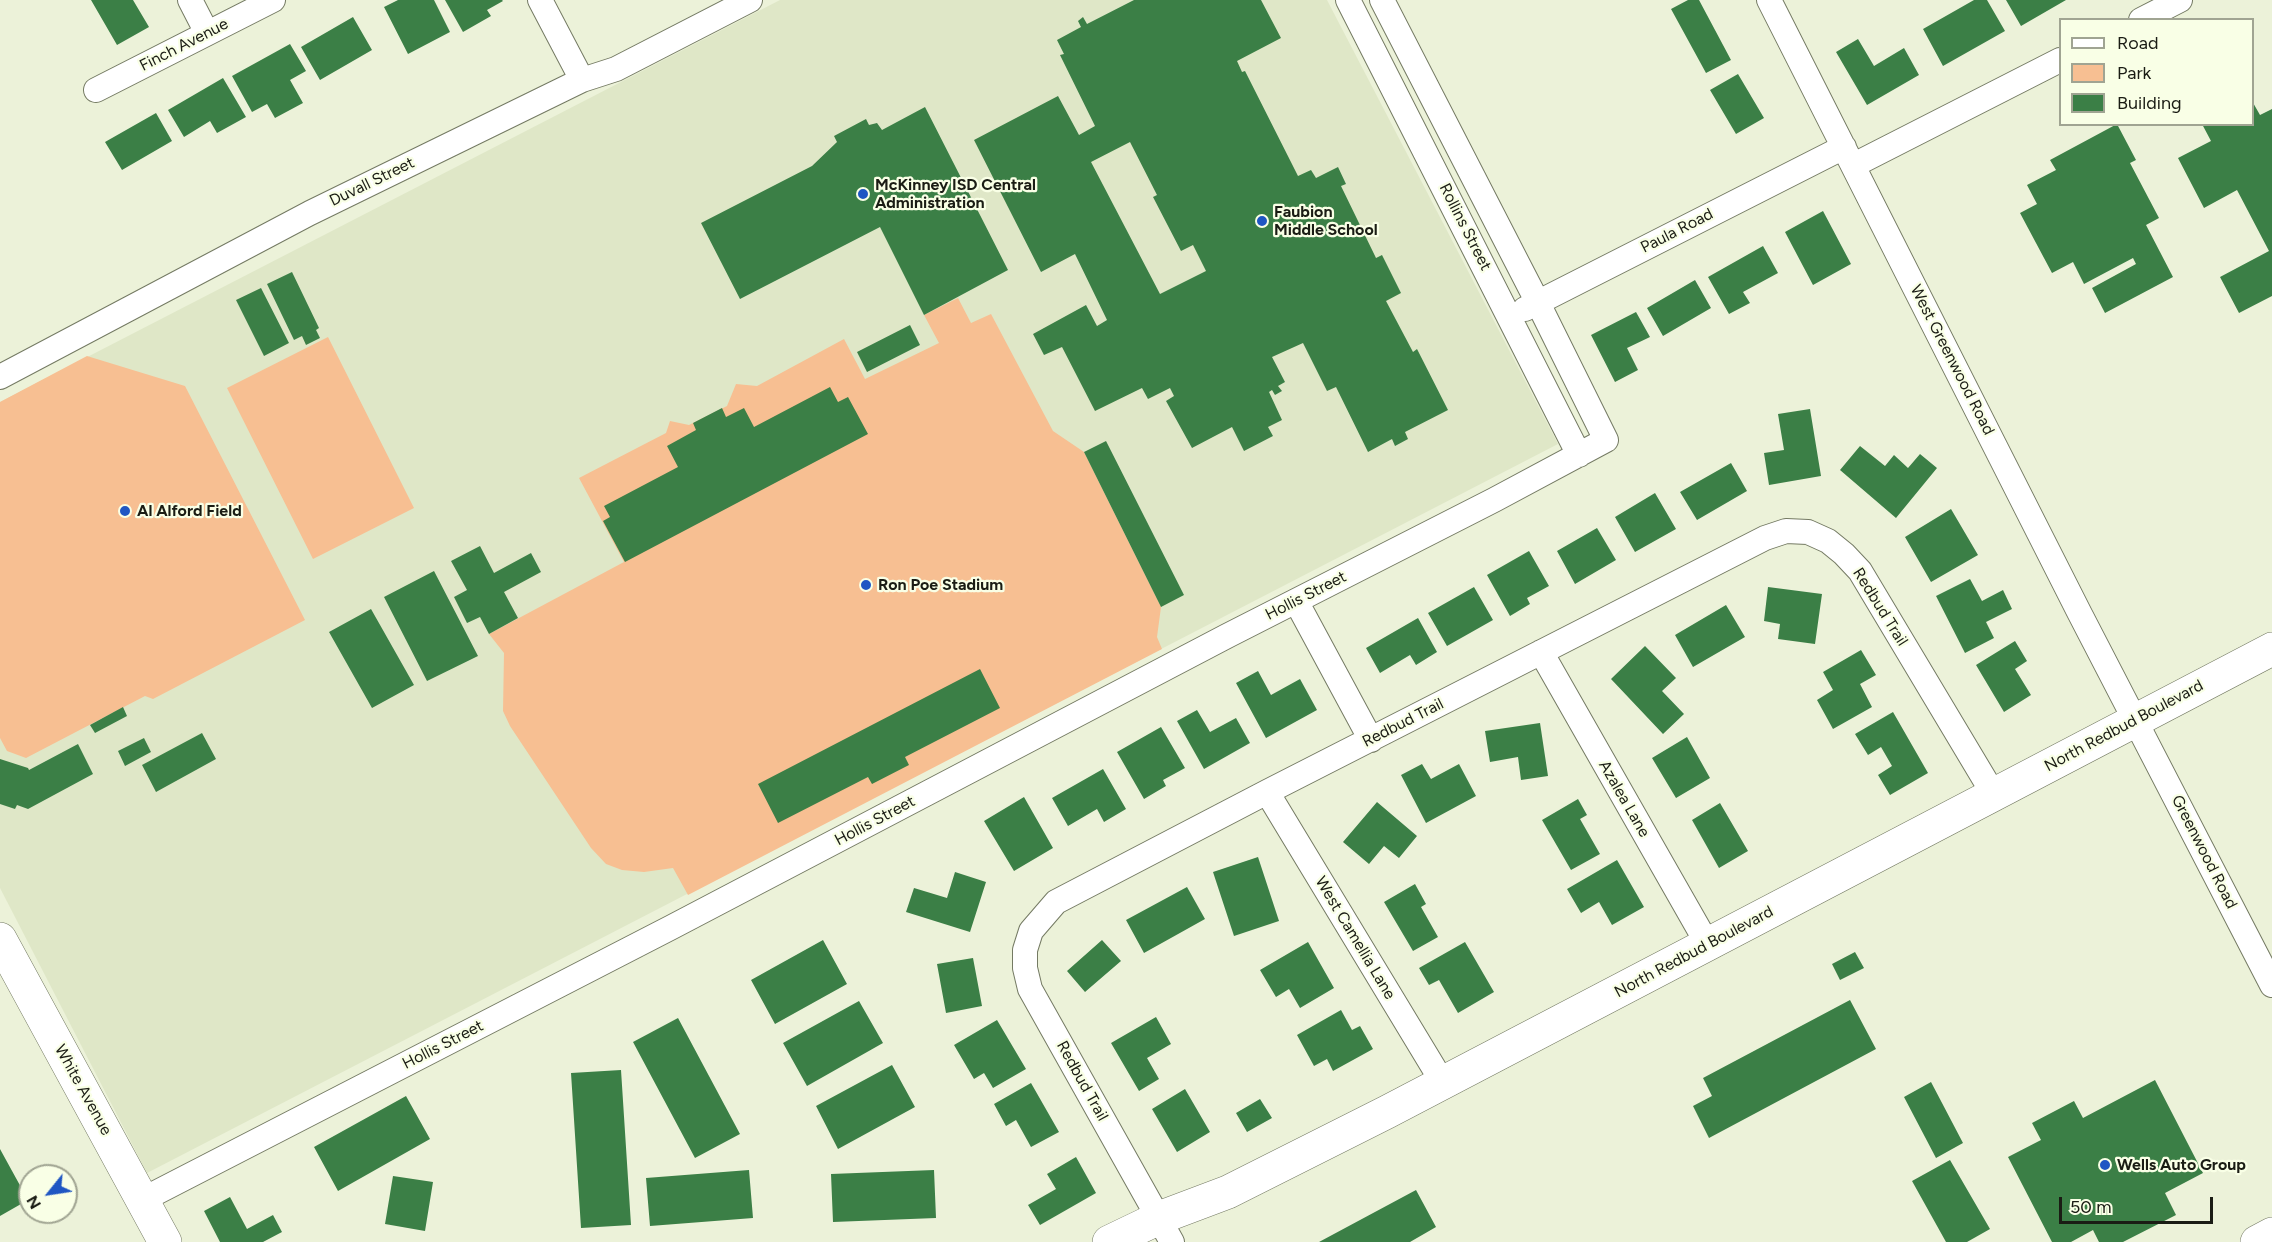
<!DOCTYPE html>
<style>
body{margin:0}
#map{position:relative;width:2272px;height:1242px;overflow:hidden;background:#ecf2d9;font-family:Figtree,sans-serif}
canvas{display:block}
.legend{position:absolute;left:2059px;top:18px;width:195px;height:108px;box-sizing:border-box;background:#f9ffe6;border:2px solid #a0a492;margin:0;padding:8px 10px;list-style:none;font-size:18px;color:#1a1c14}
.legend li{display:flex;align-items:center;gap:12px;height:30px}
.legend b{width:30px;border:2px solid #a0a492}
.north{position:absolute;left:18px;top:1164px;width:60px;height:60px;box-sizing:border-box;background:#f9ffe6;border:2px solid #a0a492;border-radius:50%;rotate:240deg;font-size:16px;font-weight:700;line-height:24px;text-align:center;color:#1a1c14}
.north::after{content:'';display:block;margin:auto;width:21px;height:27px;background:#1f56c3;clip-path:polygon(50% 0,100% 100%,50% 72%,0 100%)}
.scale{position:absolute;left:2059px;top:1197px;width:154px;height:27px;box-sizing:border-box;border:3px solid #1a1c14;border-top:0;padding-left:8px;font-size:18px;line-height:21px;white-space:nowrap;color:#1a1c14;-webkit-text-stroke:4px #f9ffe6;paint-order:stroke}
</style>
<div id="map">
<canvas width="2272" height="1242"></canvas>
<ul class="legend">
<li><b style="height:8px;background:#fff"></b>Road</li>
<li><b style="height:16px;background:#f7bf92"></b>Park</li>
<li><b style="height:16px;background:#3b7f46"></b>Building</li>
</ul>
<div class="north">N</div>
<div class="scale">50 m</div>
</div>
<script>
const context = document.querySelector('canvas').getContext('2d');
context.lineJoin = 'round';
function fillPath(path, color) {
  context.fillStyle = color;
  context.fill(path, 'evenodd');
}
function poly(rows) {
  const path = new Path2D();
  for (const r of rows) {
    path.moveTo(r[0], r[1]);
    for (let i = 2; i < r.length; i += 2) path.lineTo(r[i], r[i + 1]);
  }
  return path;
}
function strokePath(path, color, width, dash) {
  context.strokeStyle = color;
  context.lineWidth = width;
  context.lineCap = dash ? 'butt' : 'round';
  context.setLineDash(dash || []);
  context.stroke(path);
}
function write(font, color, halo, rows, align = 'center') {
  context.font = font + ' Figtree,sans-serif';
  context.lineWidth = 4.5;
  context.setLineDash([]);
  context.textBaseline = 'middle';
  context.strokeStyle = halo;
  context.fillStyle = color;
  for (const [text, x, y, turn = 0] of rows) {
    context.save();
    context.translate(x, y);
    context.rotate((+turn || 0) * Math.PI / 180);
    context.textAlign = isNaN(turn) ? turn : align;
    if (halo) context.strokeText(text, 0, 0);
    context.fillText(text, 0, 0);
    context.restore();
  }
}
fillPath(poly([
 [780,0,1327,0,1558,444,147,1173,0,888,0,402]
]), '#dfe7c7');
fillPath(poly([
 [958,298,971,323,991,314,1053,431,1084,452,1161,607,1157,637,1162,649,688,895,673,868,644,872,622,870,606,864,591,848,510,726,503,711,504,653,489,634,624,562,579,478,666,433,670,421,689,425,727,406,736,384,757,386,844,339,865,379,939,343,924,315],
 [328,337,414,508,313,559,227,388],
 [87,356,185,386,305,620,153,699,145,696,26,758,7,751,0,738,0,402]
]), '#f7bf92');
fillPath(poly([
 [91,0,133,0,149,27,117,45],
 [398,0,434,0,450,32,408,54,384,7],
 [445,0,502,0,503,1,487,10,491,16,463,32],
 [1134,0,1261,0,1281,38,1237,61,1242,72,1245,71,1298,176,1311,170,1316,178,1338,167,1346,184,1341,186,1376,258,1382,255,1401,293,1386,301,1413,352,1417,349,1448,410,1405,432,1408,439,1395,446,1392,439,1368,452,1336,387,1327,391,1303,343,1272,357,1285,382,1278,386,1282,391,1275,395,1272,390,1269,392,1282,420,1268,427,1273,436,1244,451,1232,427,1192,448,1166,401,1174,396,1170,388,1148,399,1142,388,1095,411,1062,347,1044,355,1033,334,1086,305,1097,326,1107,320,1075,254,1041,272,974,140,1058,96,1079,135,1095,126,1060,55,1064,54,1057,40,1081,27,1078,21,1083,17,1087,24],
 [1130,142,1157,195,1153,197,1181,251,1193,245,1206,271,1160,294,1091,162],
 [1688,0,1699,0,1731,60,1706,73,1671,9],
 [1974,0,1987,0,2005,31,1943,66,1923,29],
 [2006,0,2066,0,2021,26],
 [353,17,372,50,320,80,301,47],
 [1858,39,1874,66,1904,48,1919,75,1867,105,1836,52],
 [290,44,306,71,290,80,303,103,275,118,267,104,252,112,232,76],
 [1738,74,1764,118,1736,134,1710,90],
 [223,78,246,117,217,133,210,121,184,137,168,110],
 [2252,101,2260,115,2272,109,2272,296,2239,313,2220,277,2269,251,2237,190,2204,208,2178,158,2211,141,2202,124,2252,124],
 [925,107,1008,270,924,315,880,227,740,299,701,223,812,166,837,142,834,136,866,119,869,125,877,123,882,130],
 [156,113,172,141,122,170,105,142],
 [2117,124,2136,160,2130,163,2159,218,2146,225,2173,277,2105,313,2092,288,2136,264,2133,258,2084,284,2073,262,2052,273,2020,213,2037,204,2027,185,2056,170,2050,160],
 [1823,211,1851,264,1813,285,1785,232],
 [1763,246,1778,273,1743,292,1750,303,1729,314,1708,277],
 [292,272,319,328,316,330,320,338,306,345,302,336,294,340,267,284],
 [1695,280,1711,308,1663,336,1647,308],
 [261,288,289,343,264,356,236,300],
 [1636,312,1650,337,1627,348,1638,370,1615,382,1591,335],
 [910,325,920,345,867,372,857,352],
 [830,387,838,402,848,397,868,434,625,562,603,521,610,517,604,506,678,467,667,446,696,430,693,423,722,408,726,417,744,408,754,427],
 [1810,409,1821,476,1769,485,1764,453,1784,450,1778,414],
 [1106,441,1184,595,1161,607,1084,452],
 [1860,446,1885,466,1894,455,1908,468,1920,454,1937,468,1896,518,1840,470],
 [1731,463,1747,491,1697,520,1680,492],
 [1655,493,1676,529,1635,552,1615,517],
 [1951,509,1978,555,1931,582,1905,537],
 [1597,528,1616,560,1575,584,1557,551],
 [480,546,494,573,531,553,541,572,504,592,518,618,489,634,480,617,467,623,454,597,467,590,451,561],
 [1529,551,1549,586,1527,598,1530,604,1510,616,1487,575],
 [434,571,478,656,427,681,384,597],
 [1970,579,1982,601,2003,590,2012,609,1986,622,1994,638,1965,653,1936,596],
 [1474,587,1493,620,1447,646,1428,613],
 [1768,587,1822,594,1815,644,1778,639,1780,624,1764,621],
 [1726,605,1745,637,1693,667,1675,635],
 [371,609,414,685,372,708,329,632],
 [1418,618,1437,652,1416,665,1410,655,1380,673,1366,648],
 [2015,641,2027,661,2015,669,2031,695,2004,712,1976,665],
 [1645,646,1676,678,1662,691,1684,714,1663,734,1611,679],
 [1861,650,1876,675,1860,684,1872,707,1833,729,1817,700,1833,690,1823,672],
 [980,669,1000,708,905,757,909,765,872,784,868,777,778,823,758,784],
 [1258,671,1271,695,1300,679,1317,710,1266,738,1236,683],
 [123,707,127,716,95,733,90,725],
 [1197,710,1210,732,1236,718,1250,743,1204,769,1177,721],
 [1893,712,1928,773,1890,795,1878,775,1892,766,1881,747,1868,755,1855,734],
 [1540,723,1548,776,1521,780,1518,757,1490,762,1485,731],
 [1161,727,1185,768,1163,780,1166,786,1144,799,1117,752],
 [202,733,216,759,156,792,142,765],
 [1687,737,1710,778,1676,798,1652,758],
 [144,738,151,752,125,766,118,751],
 [78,744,93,774,28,809,17,805,15,809,0,804,0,759,28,768,29,770],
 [1422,764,1431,779,1459,764,1476,796,1426,823,1401,775],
 [1103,769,1126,809,1104,822,1097,809,1068,826,1052,798],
 [1024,797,1053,848,1014,871,984,821],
 [1578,799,1587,815,1580,819,1600,854,1571,870,1542,820],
 [1377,802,1417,836,1399,858,1384,846,1369,864,1343,842],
 [1720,803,1748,851,1719,868,1692,820],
 [1258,857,1279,921,1234,936,1213,872],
 [1617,860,1644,907,1612,925,1599,902,1581,913,1567,889],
 [955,872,986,882,970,932,906,912,914,888,947,898],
 [1415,884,1426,904,1421,907,1438,937,1413,951,1384,902],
 [1187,887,1205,919,1144,953,1126,920],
 [823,940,847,984,775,1024,751,980],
 [1102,940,1121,961,1085,992,1067,971],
 [1308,942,1334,988,1300,1008,1289,989,1276,997,1260,970],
 [1465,942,1494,992,1458,1013,1439,980,1429,985,1419,968],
 [1855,952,1864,968,1840,980,1832,964],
 [973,958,982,1006,946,1013,937,964],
 [1850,1000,1876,1049,1709,1138,1693,1106,1712,1096,1703,1078],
 [859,1001,883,1043,807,1086,783,1043],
 [1341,1010,1352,1030,1360,1026,1373,1049,1333,1071,1327,1059,1314,1066,1297,1035],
 [1156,1017,1171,1044,1147,1058,1159,1079,1139,1091,1111,1043],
 [678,1018,740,1134,695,1158,633,1042],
 [997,1020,1026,1069,993,1088,984,1073,974,1079,954,1045],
 [892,1065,915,1107,838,1149,816,1106],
 [621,1070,631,1225,581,1228,571,1073],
 [2155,1080,2203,1173,2165,1193,2176,1215,2123,1242,2099,1242,2093,1230,2071,1242,2052,1242,2008,1157,2041,1140,2032,1123,2074,1101,2083,1118],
 [1931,1082,1963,1143,1936,1158,1904,1097],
 [1031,1083,1059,1132,1031,1147,1016,1120,1006,1126,994,1104],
 [1185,1089,1210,1132,1177,1152,1152,1109],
 [406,1096,430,1139,338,1191,314,1147],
 [1260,1099,1272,1118,1247,1132,1236,1113],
 [0,1149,28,1200,0,1216],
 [1076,1157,1096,1193,1040,1225,1028,1205,1056,1189,1047,1174],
 [1950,1160,1990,1229,1967,1242,1946,1242,1912,1181],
 [749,1170,753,1218,650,1226,646,1178],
 [934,1170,936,1218,833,1222,831,1174],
 [393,1176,433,1182,425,1231,385,1224],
 [1416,1190,1436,1227,1410,1242,1319,1242],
 [230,1197,247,1229,273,1215,282,1232,263,1242,220,1242,204,1211]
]), '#3b7f46');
const street = poly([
 [190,0,207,33],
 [540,0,582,80],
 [1348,0,1579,455],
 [1769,0,2080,614,2272,985],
 [2141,20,2180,0],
 [96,90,273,0],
 [1854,165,2060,60],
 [1525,309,1844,147],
 [0,377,310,213,582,80,616,69,750,0],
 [1296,601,1371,740],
 [1541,652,1708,945],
 [1267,792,1443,1083],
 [142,1200,672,927,1227,636,1494,500,1606,440,1538,303,1382,0],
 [1172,1242,1030,989,1025,968,1025,950,1031,931,1056,902,1267,792,1765,538,1786,531,1808,532,1828,541,1844,554,1860,571,1994,795]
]);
const secondary = poly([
 [0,939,165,1242],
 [1109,1242,1159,1218,1228,1192,1387,1112,2272,649],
 [2257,1242,2272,1234]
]);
strokePath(street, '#747a63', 26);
strokePath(secondary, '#747a63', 34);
strokePath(street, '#fff', 24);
strokePath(secondary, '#fff', 33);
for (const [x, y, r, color] of [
 [863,194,6,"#1f56c3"],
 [1262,221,6,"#1f56c3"],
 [125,511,6,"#1f56c3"],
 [866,585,6,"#1f56c3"],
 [2105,1165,6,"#1f56c3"]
]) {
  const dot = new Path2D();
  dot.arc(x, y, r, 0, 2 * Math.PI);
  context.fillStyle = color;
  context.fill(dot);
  strokePath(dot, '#f9ffe6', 2);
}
write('16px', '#1a1c14', '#f9ffe6', [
 ["Finch Avenue",184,45,-27],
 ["Duvall Street",372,182,-26],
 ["Rollins Street",1465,227,63],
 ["Paula Road",1677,231,-27],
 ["West Greenwood Road",1952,360,63],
 ["Hollis Street",1306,596,-27],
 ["Redbud Trail",1880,607,58],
 ["Redbud Trail",1403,723,-27],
 ["North Redbud Boulevard",2124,726,-28],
 ["Azalea Lane",1624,799,60],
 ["Hollis Street",875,821,-28],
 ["Greenwood Road",2204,852,63],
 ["West Camellia Lane",1355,938,59],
 ["North Redbud Boulevard",1694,952,-28],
 ["Hollis Street",443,1045,-27],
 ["Redbud Trail",1082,1081,61],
 ["White Avenue",83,1090,61]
]);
write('bold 16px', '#1a1c14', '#f9ffe6', [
 ["McKinney ISD Central",875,185],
 ["Administration",875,203],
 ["Faubion",1274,212],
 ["Middle School",1274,230],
 ["Al Alford Field",137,511],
 ["Ron Poe Stadium",878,585],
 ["Wells Auto Group",2117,1165]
], 'left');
</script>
